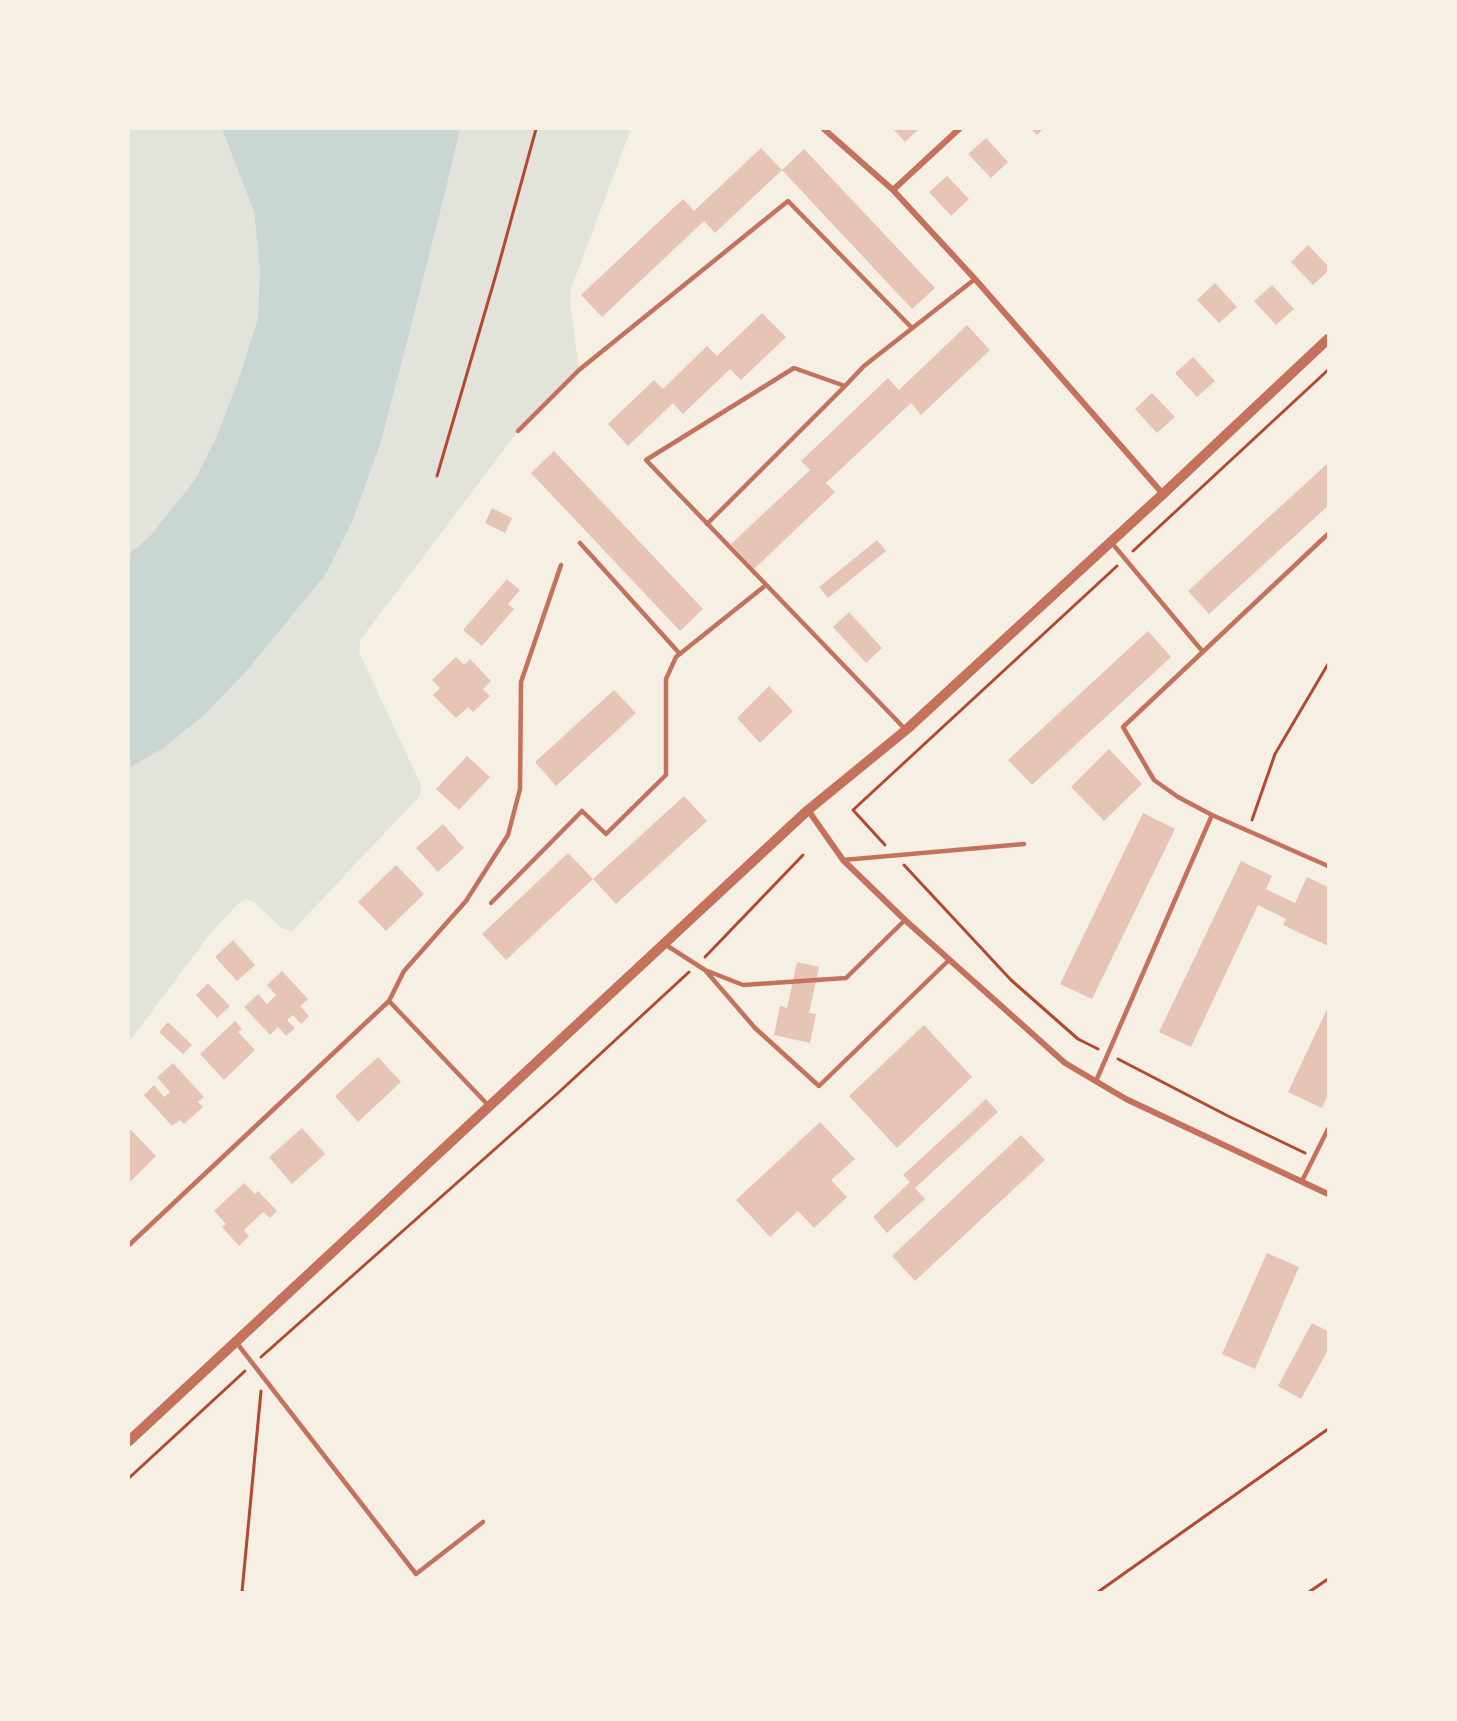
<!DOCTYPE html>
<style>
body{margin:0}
#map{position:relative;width:1457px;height:1721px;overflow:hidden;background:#f6efe4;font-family:"Open Sans",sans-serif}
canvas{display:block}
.frame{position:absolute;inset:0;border:130px solid #f6efe4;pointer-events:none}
</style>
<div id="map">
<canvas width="1457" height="1721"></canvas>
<div class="frame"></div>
</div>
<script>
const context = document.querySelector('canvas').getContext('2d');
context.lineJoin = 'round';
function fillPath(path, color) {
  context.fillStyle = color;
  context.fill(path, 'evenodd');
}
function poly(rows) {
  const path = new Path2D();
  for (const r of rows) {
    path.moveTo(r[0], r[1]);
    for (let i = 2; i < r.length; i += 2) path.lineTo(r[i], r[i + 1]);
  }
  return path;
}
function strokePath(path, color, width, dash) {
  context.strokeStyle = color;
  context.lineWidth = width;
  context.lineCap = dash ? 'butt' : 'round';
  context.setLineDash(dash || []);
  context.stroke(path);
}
fillPath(poly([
 [129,129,222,129,254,212,260,270,258,318,240,375,217,436,194,481,149,537,129,554],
 [460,129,631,129,571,289,570,303,579,370,518,431,361,639,359,652,421,785,420,796,292,931,282,928,255,903,247,899,239,903,213,930,129,1042,129,768,164,748,203,716,245,673,326,574,353,520,382,439,445,193]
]), '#e2e4dc');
fillPath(poly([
 [222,129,460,129,445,193,382,439,353,520,326,574,245,673,203,716,164,748,129,768,129,554,149,537,194,481,217,436,240,375,258,318,260,270,254,212]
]), '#c9d6d2');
fillPath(poly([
 [893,129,919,129,905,142],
 [1031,129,1043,129,1037,135],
 [986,138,1008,162,991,178,968,154],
 [761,148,782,170,715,233,704,221,602,317,581,295,683,199,694,211],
 [804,149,935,288,912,309,782,170],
 [947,176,969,199,951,216,929,192],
 [1308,245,1328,266,1328,271,1313,285,1291,262],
 [1215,283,1237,307,1219,323,1197,300],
 [1272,285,1294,309,1276,325,1254,301],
 [762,313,786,337,741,380,730,369,683,414,673,403,628,446,608,424,654,380,663,389,707,346,717,356],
 [967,325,990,350,921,415,911,403,826,483,835,492,754,569,731,544,810,470,801,461,888,378,899,390],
 [1193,357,1215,381,1197,397,1175,373],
 [1152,393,1175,417,1157,433,1135,409],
 [554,451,703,609,680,631,531,473],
 [1328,463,1328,506,1209,614,1188,591],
 [492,508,512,518,505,533,485,523],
 [877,540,886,551,828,598,819,587],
 [507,579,520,590,508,604,514,609,482,646,463,630],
 [849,612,882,648,866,663,833,627],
 [1148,631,1171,657,1032,785,1008,760],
 [456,657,464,665,470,659,491,681,483,689,490,696,473,712,468,707,456,718,433,695,440,688,432,680],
 [769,686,793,711,760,743,737,718],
 [614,690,636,713,556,786,535,762],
 [1109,749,1142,784,1104,821,1071,787],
 [467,756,490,777,459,810,436,789],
 [684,796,707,821,616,904,593,879,506,960,482,934,568,853,593,879],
 [1143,813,1175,829,1092,999,1060,984],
 [443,824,464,848,438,872,416,848],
 [1241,861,1272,876,1266,889,1295,903,1307,877,1328,887,1328,946,1283,925,1286,919,1258,905,1191,1047,1159,1032],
 [396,865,424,894,386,931,358,902],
 [233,940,255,965,237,981,215,957],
 [797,962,819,967,809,1013,816,1014,810,1043,774,1035,780,1006,787,1008],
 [282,971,308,999,300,1006,309,1016,301,1024,293,1015,287,1020,295,1028,286,1036,278,1027,270,1035,244,1007,258,994,267,1004,276,995,267,985],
 [208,983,230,1006,217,1018,196,995],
 [1328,1007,1328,1094,1322,1108,1288,1092],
 [235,1021,242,1029,238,1032,255,1050,224,1080,200,1054],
 [168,1022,192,1045,183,1054,159,1032],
 [924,1025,972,1077,897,1148,849,1096],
 [378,1057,401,1082,358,1122,335,1096],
 [173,1063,204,1097,198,1102,203,1107,184,1124,180,1120,172,1126,144,1095,154,1085,164,1097,170,1092,157,1077],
 [986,1099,998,1112,915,1188,925,1199,887,1233,873,1217,910,1182,903,1175],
 [820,1122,855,1159,831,1180,847,1197,814,1228,798,1211,770,1237,736,1200],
 [129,1128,156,1156,129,1183],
 [302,1128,325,1154,292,1184,269,1157],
 [1021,1135,1045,1160,915,1281,892,1256],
 [244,1183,255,1194,258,1191,277,1211,270,1218,263,1212,244,1230,249,1236,239,1246,222,1227,226,1224,214,1211],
 [1267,1253,1299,1267,1255,1369,1222,1354],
 [1312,1323,1328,1331,1328,1350,1301,1399,1278,1386]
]), '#e6c5b7');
strokePath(poly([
 [437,476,497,271,536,129],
 [1133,551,1328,370],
 [1252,820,1275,754,1328,664],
 [885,845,853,810,1117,566],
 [904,865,1011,980,1078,1039,1098,1049],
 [705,957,803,855],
 [1118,1059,1228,1116,1305,1153],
 [261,1357,558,1093,689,972],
 [129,1478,245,1371],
 [242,1592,261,1391],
 [1098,1592,1328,1429],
 [1309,1592,1328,1579]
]), '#b5482f', 3);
strokePath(poly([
 [518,431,579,370,788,201,912,328],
 [707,524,845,386],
 [1328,534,1123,727,1154,780,1178,797,1212,815,1328,866],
 [1111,542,1203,652],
 [580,543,680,654],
 [906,730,646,460,794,368,845,386,864,366,975,279],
 [843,860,1024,844],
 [491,903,582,811,606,834,666,775,666,679,676,657,766,585],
 [666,945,705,970,743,985,846,978,905,920],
 [705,970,755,1028,819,1086,949,960],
 [389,1001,488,1105],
 [1096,1081,1212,815],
 [1302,1181,1328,1129],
 [129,1245,389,1001,404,971,466,901,508,835,520,789,521,682,561,565],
 [236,1342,416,1574,483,1522]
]), '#c5725c', 4.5);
strokePath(poly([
 [824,129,893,190,975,279,1163,494],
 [893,190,959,129],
 [808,810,843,860,905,920,1065,1063,1126,1099,1328,1194]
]), '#c5725c', 6);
strokePath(poly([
 [129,1441,808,810,906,730,1163,494,1328,339]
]), '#c5725c', 10);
</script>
